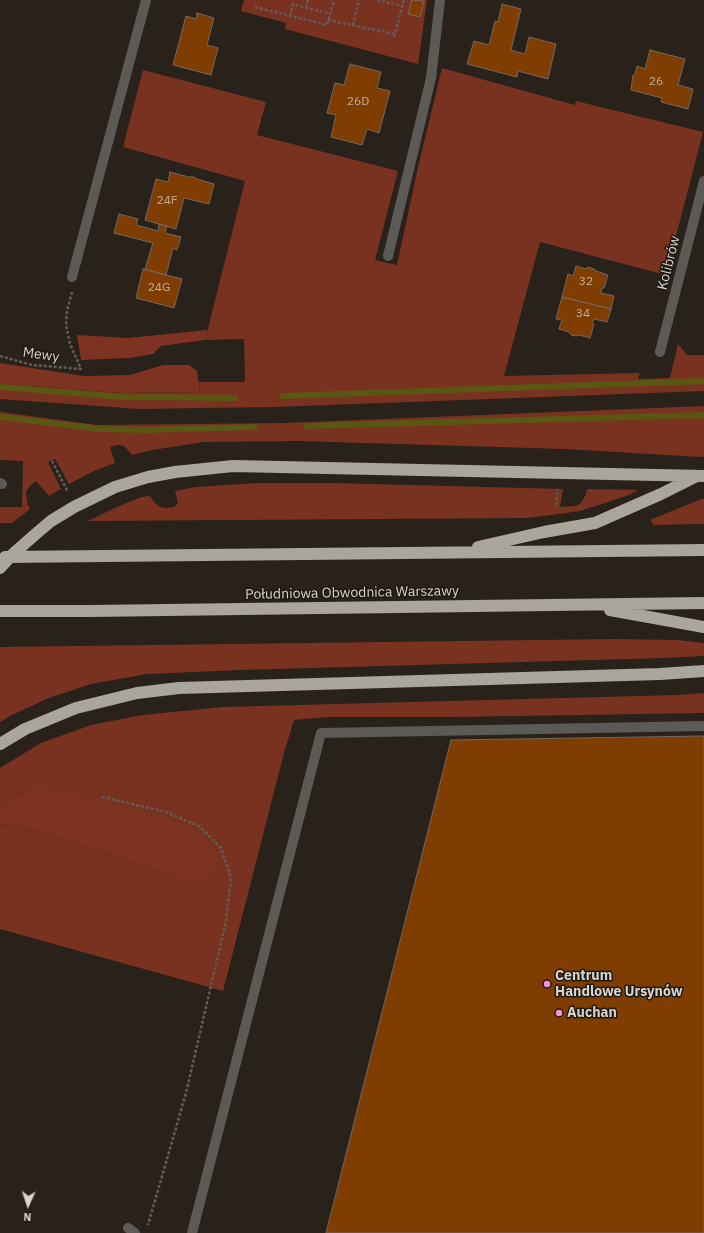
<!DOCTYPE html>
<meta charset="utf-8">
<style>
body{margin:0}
#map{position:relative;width:704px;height:1233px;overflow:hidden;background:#28221b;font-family:"IBM Plex Sans",sans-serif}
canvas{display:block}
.north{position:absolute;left:8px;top:1185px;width:40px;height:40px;-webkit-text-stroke:3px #1f1912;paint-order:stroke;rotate:183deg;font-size:11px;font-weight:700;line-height:16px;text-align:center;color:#d7d3ce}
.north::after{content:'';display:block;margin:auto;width:14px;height:18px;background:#d7d3ce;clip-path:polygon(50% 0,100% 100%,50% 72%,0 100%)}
</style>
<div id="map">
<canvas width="704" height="1233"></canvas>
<div class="north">N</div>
</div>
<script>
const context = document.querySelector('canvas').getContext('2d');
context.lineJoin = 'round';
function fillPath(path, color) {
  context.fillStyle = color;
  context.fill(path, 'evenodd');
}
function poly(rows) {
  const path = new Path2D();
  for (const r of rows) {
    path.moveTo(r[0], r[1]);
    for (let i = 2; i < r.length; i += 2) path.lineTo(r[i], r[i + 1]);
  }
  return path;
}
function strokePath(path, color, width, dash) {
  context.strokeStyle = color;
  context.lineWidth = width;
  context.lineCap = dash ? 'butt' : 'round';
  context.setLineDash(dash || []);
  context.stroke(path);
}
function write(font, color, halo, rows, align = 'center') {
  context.font = font + ' "IBM Plex Sans",sans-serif';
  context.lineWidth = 3;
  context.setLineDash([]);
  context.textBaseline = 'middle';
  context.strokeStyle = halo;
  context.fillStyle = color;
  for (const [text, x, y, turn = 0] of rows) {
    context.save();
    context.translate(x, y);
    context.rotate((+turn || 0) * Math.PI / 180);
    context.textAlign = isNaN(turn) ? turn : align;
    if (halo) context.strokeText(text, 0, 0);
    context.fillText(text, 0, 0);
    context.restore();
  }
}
fillPath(poly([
 [244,0,427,0,418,64,285,29,286,23,241,11],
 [442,68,575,105,576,101,703,132,666,275,540,242,504,376,640,373,638,379,670,378,678,344,687,355,704,355,704,391,275,407,139,409,0,399,0,384,124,393,200,392,199,382,245,382,244,339,205,340,245,181,123,147,143,70,266,102,257,135,398,171,375,260,397,265,418,167],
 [704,406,704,456,701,457,565,449,298,441,204,442,152,450,132,455,128,450,124,446,117,445,110,447,115,463,94,471,69,484,55,459,48,462,61,489,49,496,36,481,29,487,26,492,27,502,30,509,12,523,0,523,0,507,22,507,23,461,0,460,0,412,97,425,285,423],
 [258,483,333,483,563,489,560,507,576,506,581,503,586,494,587,489,638,490,629,495,605,503,580,511,552,515,526,518,88,521,117,507,141,497,150,496,155,503,160,507,165,508,174,507,178,503,175,491,195,487],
 [704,498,704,524,653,525,651,521,652,519],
 [615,639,678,640,704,643,704,656,664,658,240,670,147,674,91,684,49,698,12,715,0,722,0,647],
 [704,693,704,713,453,717,328,717,294,720,284,753,223,991,0,929,0,824,11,825,51,835,174,877,33,786,0,807,0,768,41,743,91,725,142,715,223,707,676,695]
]), '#793120');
fillPath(poly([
 [207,330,205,340,161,346,153,354,130,358,81,360,77,335,128,338],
 [0,363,84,376,130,375,163,365,189,365,197,371,200,392,124,393,0,384],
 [33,786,187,825,197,832,213,855,213,866,209,875,199,878,180,879,51,835,11,825,0,824,0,807]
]), '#7e3221');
strokePath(poly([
 [0,387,124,397,235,398],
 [282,396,704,381],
 [0,417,101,429,146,430,255,427],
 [306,426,704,415]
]), '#595711', 6);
const building = poly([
 [412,0,424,1,420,17,408,14,412,0],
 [502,4,521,9,511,50,525,54,529,37,556,44,548,79,518,71,517,77,467,64,474,41,489,45,495,21,498,22,502,4],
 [197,13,214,18,207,45,218,48,211,75,173,65,186,16,196,19,197,13],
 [650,50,685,59,678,85,693,89,688,109,661,102,662,98,631,90,633,75,635,75,637,66,645,69,650,50],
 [350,64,381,72,377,88,390,91,379,133,367,129,362,145,331,137,336,115,327,113,335,83,344,85,350,64],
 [170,172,189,177,194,177,197,179,214,184,209,204,184,198,176,229,145,220,156,179,168,182,170,172],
 [119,214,138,219,136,225,158,231,159,224,167,226,165,233,181,237,177,250,173,248,166,275,145,269,153,243,114,233,119,214],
 [576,266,586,269,588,267,594,269,596,271,608,275,604,288,602,288,601,293,614,296,611,309,562,297,568,274,573,276,576,266],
 [143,269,182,279,174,308,136,298,143,269],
 [562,297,611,309,607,322,594,319,592,323,594,324,590,338,579,335,576,336,571,335,569,332,559,329,562,320,556,319,562,297],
 [704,736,704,1233,326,1233,451,740,704,736]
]);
fillPath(building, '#7f3d02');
strokePath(building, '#726862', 1);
strokePath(poly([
 [377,0,403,6],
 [255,7,327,25,334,0],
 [306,8,308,0],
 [290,16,293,4,330,14],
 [328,20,395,34],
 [353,25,359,0],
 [394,37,404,0],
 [0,356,32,365,81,369,70,344,66,325,67,311,72,292],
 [52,461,68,492],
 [556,505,558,489],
 [102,797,166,812,199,826,221,848,231,878,226,921,186,1093,148,1225]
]), '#635d57', 2.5, [3, 2]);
strokePath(poly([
 [388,256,431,78,440,0],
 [0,483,2,484],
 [128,1228,135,1233],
 [192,1233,321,733,704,726]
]), '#5c5a56', 10);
strokePath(poly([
 [72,277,146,0],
 [660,352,704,181]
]), '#5c5a56', 10);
strokePath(poly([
 [478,547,544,532,595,523,661,494,695,477],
 [5,557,704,550],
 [0,568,14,553,38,532,51,521,74,507,115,487,148,477,175,472,233,466,704,476],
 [610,610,704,627],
 [0,611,90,611,704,603],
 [0,744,25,729,76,708,137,693,179,688,660,674,704,671]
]), '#aaa69c', 12);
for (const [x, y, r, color] of [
 [547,984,4,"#f391d6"],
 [559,1013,4,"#f391d6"]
]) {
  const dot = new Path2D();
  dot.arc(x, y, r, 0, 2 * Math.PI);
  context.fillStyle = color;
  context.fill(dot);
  strokePath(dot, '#1f1912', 1.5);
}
write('12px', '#c1ae9b', null, [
 ["26",656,82],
 ["26D",358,102],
 ["24F",167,201],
 ["32",586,282],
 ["24G",159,288],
 ["34",583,314]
]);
write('14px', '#d7d3ce', '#1f1912', [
 ["Kolibrów",669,263,-76],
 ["Mewy",41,355,8],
 ["Południowa Obwodnica Warszawy",352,593,-1]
]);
write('bold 14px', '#d7d3ce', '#1f1912', [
 ["Centrum",555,976],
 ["Handlowe Ursynów",555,992],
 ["Auchan",567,1013]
], 'left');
</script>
